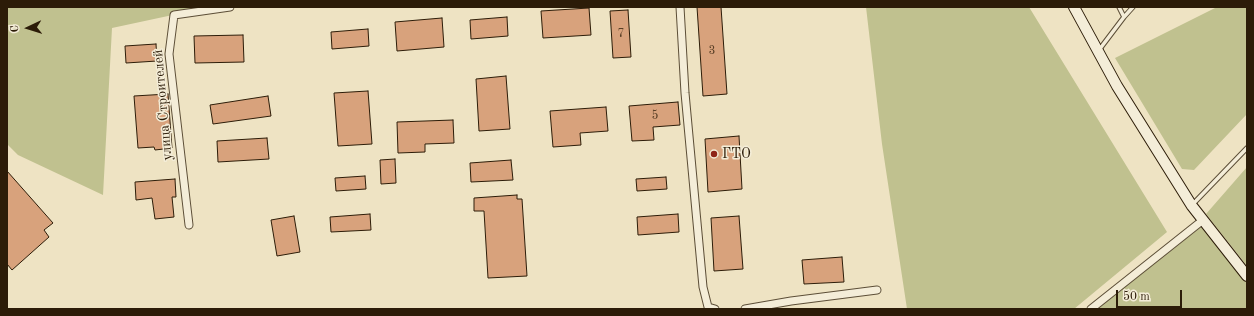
<!DOCTYPE html>
<meta charset="utf-8">
<style>
body{margin:0}
#map{position:relative;width:1254px;height:316px;overflow:hidden;background:#eee3c3;font-family:"Old Standard TT",serif}
canvas{display:block}
.frame{position:absolute;inset:0;border:8px solid #2c1c08;pointer-events:none}
.north{position:absolute;left:8px;top:8px;width:40px;height:40px;-webkit-text-stroke:3px #f4edd8;paint-order:stroke;rotate:266deg;font-size:11px;font-weight:700;line-height:16px;text-align:center;color:#2c1c08}
.north::after{content:'';display:block;margin:auto;width:14px;height:18px;background:#2c1c08;clip-path:polygon(50% 0,100% 100%,50% 72%,0 100%)}
.scale{position:absolute;left:1116px;top:290px;width:66px;height:18px;box-sizing:border-box;border:2px solid #2c1c08;border-top:0;padding-left:5px;font-size:12px;line-height:14px;white-space:nowrap;color:#2c1c08;-webkit-text-stroke:3px #f4edd8;paint-order:stroke}
</style>
<div id="map">
<canvas width="1254" height="316"></canvas>
<div class="frame"></div>
<div class="north">С</div>
<div class="scale">50 m</div>
</div>
<script>
const context = document.querySelector('canvas').getContext('2d');
context.lineJoin = 'round';
function fillPath(path, color) {
  context.fillStyle = color;
  context.fill(path, 'evenodd');
}
function poly(rows) {
  const path = new Path2D();
  for (const r of rows) {
    path.moveTo(r[0], r[1]);
    for (let i = 2; i < r.length; i += 2) path.lineTo(r[i], r[i + 1]);
  }
  return path;
}
function strokePath(path, color, width, dash) {
  context.strokeStyle = color;
  context.lineWidth = width;
  context.lineCap = dash ? 'butt' : 'round';
  context.setLineDash(dash || []);
  context.stroke(path);
}
function write(font, color, halo, rows, align = 'center') {
  context.font = font + ' "Old Standard TT",serif';
  context.lineWidth = 3;
  context.setLineDash([]);
  context.textBaseline = 'middle';
  context.strokeStyle = halo;
  context.fillStyle = color;
  for (const [text, x, y, turn = 0] of rows) {
    context.save();
    context.translate(x, y);
    context.rotate((+turn || 0) * Math.PI / 180);
    context.textAlign = isNaN(turn) ? turn : align;
    if (halo) context.strokeText(text, 0, 0);
    context.fillText(text, 0, 0);
    context.restore();
  }
}
fillPath(poly([
 [7,7,210,7,112,28,103,195,18,155,7,144],
 [866,7,1029,7,1167,232,1074,309,907,309,882,144],
 [1217,7,1247,7,1247,114,1194,170,1182,169,1115,58],
 [1247,167,1247,266,1206,214],
 [1201,227,1247,282,1247,309,1096,309]
]), '#c0c18f');
const building = poly([
 [697,7,721,7,727,94,703,96,697,7],
 [589,8,591,35,543,38,541,11,589,8],
 [628,10,631,57,613,58,610,11,628,10],
 [507,17,508,36,471,39,470,20,507,17],
 [442,18,444,47,397,51,395,22,442,18],
 [368,29,369,46,332,49,331,32,368,29],
 [243,35,244,62,195,63,194,36,243,35],
 [156,44,157,61,126,63,125,46,156,44],
 [506,76,510,129,479,131,476,79,506,76],
 [368,91,372,144,338,146,334,93,368,91],
 [168,94,172,148,155,150,154,147,138,148,134,96,168,94],
 [268,96,271,116,213,124,210,105,268,96],
 [678,102,680,125,653,127,654,140,632,141,629,106,678,102],
 [606,107,608,131,580,133,581,145,553,147,550,111,606,107],
 [453,120,454,143,425,144,425,152,398,153,397,122,453,120],
 [739,136,742,189,708,192,705,139,739,136],
 [267,138,269,159,218,162,217,141,267,138],
 [395,159,396,183,381,184,380,160,395,159],
 [511,160,513,180,471,182,470,163,511,160],
 [7,171,53,223,44,230,49,237,12,270,7,264,7,171],
 [365,176,366,189,336,191,335,178,365,176],
 [666,177,667,189,637,191,636,179,666,177],
 [175,179,176,197,172,197,174,217,155,219,152,198,136,200,135,182,175,179],
 [517,195,517,199,522,199,527,276,488,278,484,211,474,211,474,198,517,195],
 [370,214,371,230,331,232,330,217,370,214],
 [678,214,679,232,638,235,637,217,678,214],
 [294,216,300,252,277,256,271,220,294,216],
 [739,216,743,269,714,271,711,218,739,216],
 [842,257,844,282,804,284,802,260,842,257]
]);
fillPath(building, '#d8a27c');
strokePath(building, '#2c1c08', 1);
const lane = poly([
 [1124,17,1133,7],
 [1099,50,1124,17,1119,7],
 [1192,205,1247,148]
]);
const street = poly([
 [680,7,685,93,703,287,708,307,715,309],
 [189,225,169,54,174,15,230,7],
 [745,309,791,301,877,290],
 [1091,309,1203,220]
]);
const secondary = poly([
 [1074,7,1117,86,1192,206,1247,276]
]);
strokePath(lane, '#5c4e37', 5.5);
strokePath(street, '#5c4e37', 9);
strokePath(secondary, '#2c1c08', 12);
strokePath(lane, '#f4edd8', 3.5);
strokePath(street, '#f4edd8', 7);
strokePath(secondary, '#f4edd8', 10);
for (const [x, y, r, color] of [
 [714,154,4,"#8f2418"]
]) {
  const dot = new Path2D();
  dot.arc(x, y, r, 0, 2 * Math.PI);
  context.fillStyle = color;
  context.fill(dot);
  strokePath(dot, '#f4edd8', 1.5);
}
write('12px', '#573e25', null, [
 ["7",621,34],
 ["3",712,51],
 ["5",655,116]
]);
write('14px', '#2c1c08', '#f4edd8', [
 ["улица Строителей",163,105,-95]
]);
write('14px', '#2c1c08', '#f4edd8', [
 ["ГТО",722,154]
], 'left');
</script>
